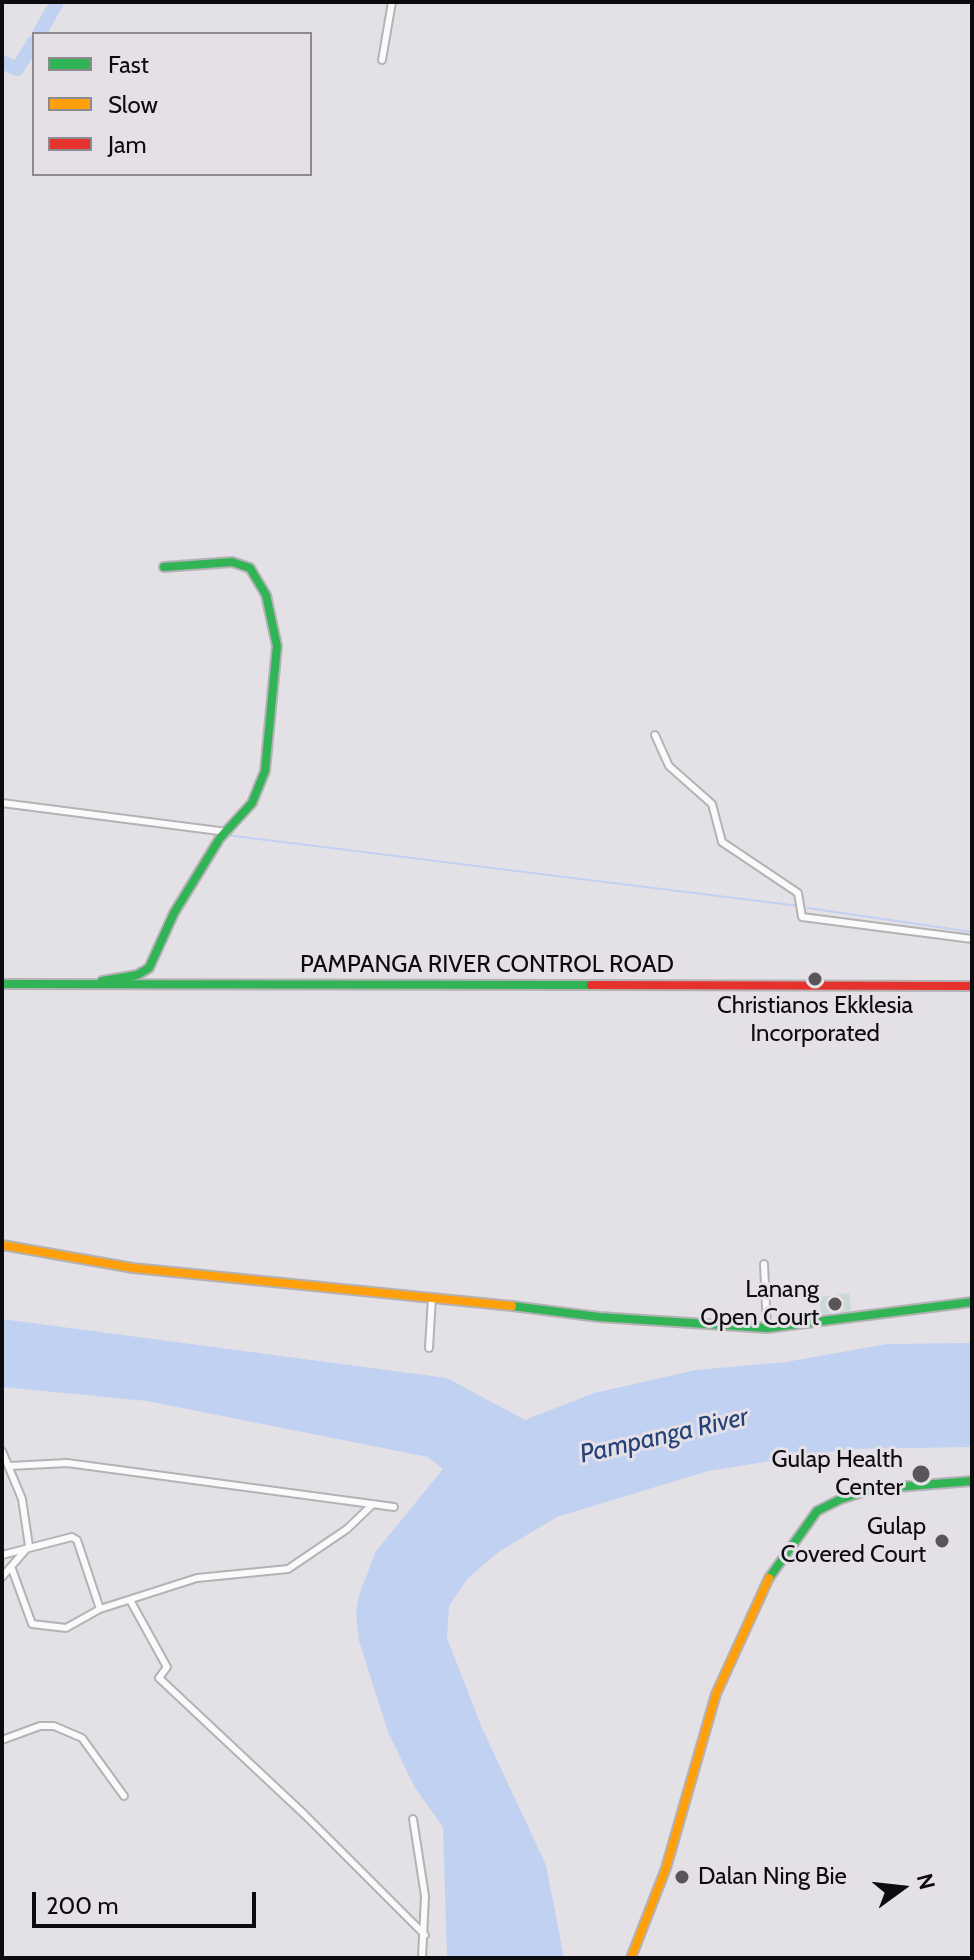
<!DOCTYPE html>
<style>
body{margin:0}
#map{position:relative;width:974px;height:1960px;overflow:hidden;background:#e4e1e6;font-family:Cabin,sans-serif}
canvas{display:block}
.frame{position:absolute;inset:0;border:4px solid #0c0b0d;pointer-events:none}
.legend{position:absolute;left:32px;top:32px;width:280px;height:144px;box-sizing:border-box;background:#e5e0e7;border:2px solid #8e8b90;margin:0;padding:10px 14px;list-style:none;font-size:24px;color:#0c0b0d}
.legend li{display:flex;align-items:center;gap:16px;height:40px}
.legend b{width:40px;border:2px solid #8e8b90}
.north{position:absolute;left:862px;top:1848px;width:80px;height:80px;-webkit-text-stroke:6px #e5e0e7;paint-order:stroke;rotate:75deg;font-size:22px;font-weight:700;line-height:32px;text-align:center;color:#0c0b0d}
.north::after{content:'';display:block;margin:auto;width:28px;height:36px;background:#0c0b0d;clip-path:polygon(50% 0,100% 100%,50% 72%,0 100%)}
.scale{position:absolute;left:32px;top:1892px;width:224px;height:36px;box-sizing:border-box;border:4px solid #0c0b0d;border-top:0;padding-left:10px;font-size:24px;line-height:28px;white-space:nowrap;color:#0c0b0d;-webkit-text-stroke:6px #e5e0e7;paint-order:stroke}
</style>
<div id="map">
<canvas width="974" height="1960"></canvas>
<div class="frame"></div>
<ul class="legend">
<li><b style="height:10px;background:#30b455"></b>Fast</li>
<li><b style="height:10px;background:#ff9f0a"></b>Slow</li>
<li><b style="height:10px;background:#e5322d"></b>Jam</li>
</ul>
<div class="north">N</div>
<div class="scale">200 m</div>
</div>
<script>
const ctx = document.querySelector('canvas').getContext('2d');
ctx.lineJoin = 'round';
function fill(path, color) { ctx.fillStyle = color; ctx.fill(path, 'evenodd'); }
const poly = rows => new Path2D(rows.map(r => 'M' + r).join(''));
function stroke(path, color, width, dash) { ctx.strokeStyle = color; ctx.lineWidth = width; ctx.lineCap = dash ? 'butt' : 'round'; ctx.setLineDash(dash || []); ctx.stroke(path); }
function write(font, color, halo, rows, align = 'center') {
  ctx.font = font + ' Cabin,sans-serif'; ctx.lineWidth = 6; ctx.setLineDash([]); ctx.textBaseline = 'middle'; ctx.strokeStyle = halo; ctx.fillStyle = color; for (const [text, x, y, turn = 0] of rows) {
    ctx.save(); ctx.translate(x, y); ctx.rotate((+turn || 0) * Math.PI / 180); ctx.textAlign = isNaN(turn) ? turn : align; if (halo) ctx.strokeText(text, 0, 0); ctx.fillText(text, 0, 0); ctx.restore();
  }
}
fill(poly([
 [849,1293,851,1311,821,1314,819,1297]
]), '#cad9d2');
fill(poly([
 [2,1319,447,1378,525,1420,594,1393,696,1370,786,1362,887,1344,972,1343,972,1447,847,1449,708,1471,557,1517,500,1551,468,1578,449,1606,447,1638,482,1728,546,1865,564,1958,447,1958,443,1827,415,1788,388,1732,359,1641,356,1613,359,1595,376,1551,443,1469,428,1457,147,1401,2,1387]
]), '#c0d1f1');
stroke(poly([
 [2,807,219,834],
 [226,835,799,906],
 [808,908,972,932]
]), '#c0d1f1', 2);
stroke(poly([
 [39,34,57,2],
 [2,62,17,69,34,42]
]), '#c0d1f1', 14);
const street = poly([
 [382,60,392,2],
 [655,735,669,766,712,804,722,842,798,893,802,917,972,939],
 [2,803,227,832],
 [764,1264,767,1328],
 [429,1348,432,1297],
 [2,1451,22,1499,29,1546,2,1577],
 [10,1466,67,1463,394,1507],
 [2,1555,72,1537,77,1540,100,1609,197,1578,288,1569,347,1529,373,1504],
 [12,1569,32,1624,66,1628,100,1609],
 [130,1600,167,1667,159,1678,304,1814,425,1935],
 [2,1740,40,1726,54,1726,82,1738,124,1796],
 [413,1819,425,1896,422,1958]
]);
const fast = poly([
 [102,981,137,975,149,968,174,913,220,838,252,803,265,771,277,646,266,595,250,568,232,562,164,567],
 [2,984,591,985],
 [512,1306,599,1317,767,1328,972,1302],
 [769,1578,817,1511,841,1499,872,1489,972,1481]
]);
const slow = poly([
 [2,1245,133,1268,512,1306],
 [631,1958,666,1868,716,1694,769,1578]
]);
const jam = poly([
 [591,985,972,986]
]);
stroke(street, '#b4b2b5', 10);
stroke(fast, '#b4b2b5', 12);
stroke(slow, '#b4b2b5', 12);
stroke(jam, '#b4b2b5', 12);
stroke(street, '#fbfafb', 6);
stroke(fast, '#30b455', 8);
stroke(slow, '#ff9f0a', 8);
stroke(jam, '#e5322d', 8);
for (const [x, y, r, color] of [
 [815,979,8,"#585659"],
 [835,1304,8,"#585659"],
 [921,1474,10,"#585659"],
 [942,1541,8,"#585659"],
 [682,1877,8,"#585659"]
]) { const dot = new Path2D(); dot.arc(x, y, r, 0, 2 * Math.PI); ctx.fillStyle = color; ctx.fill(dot); stroke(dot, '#e5e0e7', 3); }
write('24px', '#0c0b0d', '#e5e0e7', [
 ["PAMPANGA RIVER CONTROL ROAD",487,965]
]);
write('24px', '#0c0b0d', '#e5e0e7', [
 ["Christianos Ekklesia",815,1006,"center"],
 ["Incorporated",815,1034,"center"],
 ["Lanang",819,1290],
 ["Open Court",819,1318],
 ["Gulap Health",903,1460],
 ["Center",903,1488],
 ["Gulap",926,1527],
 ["Covered Court",926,1555],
 ["Dalan Ning Bie",698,1877,"left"]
], 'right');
write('italic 26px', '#244277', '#e5e0e7', [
 ["Pampanga River",664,1436,-13]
]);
</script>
